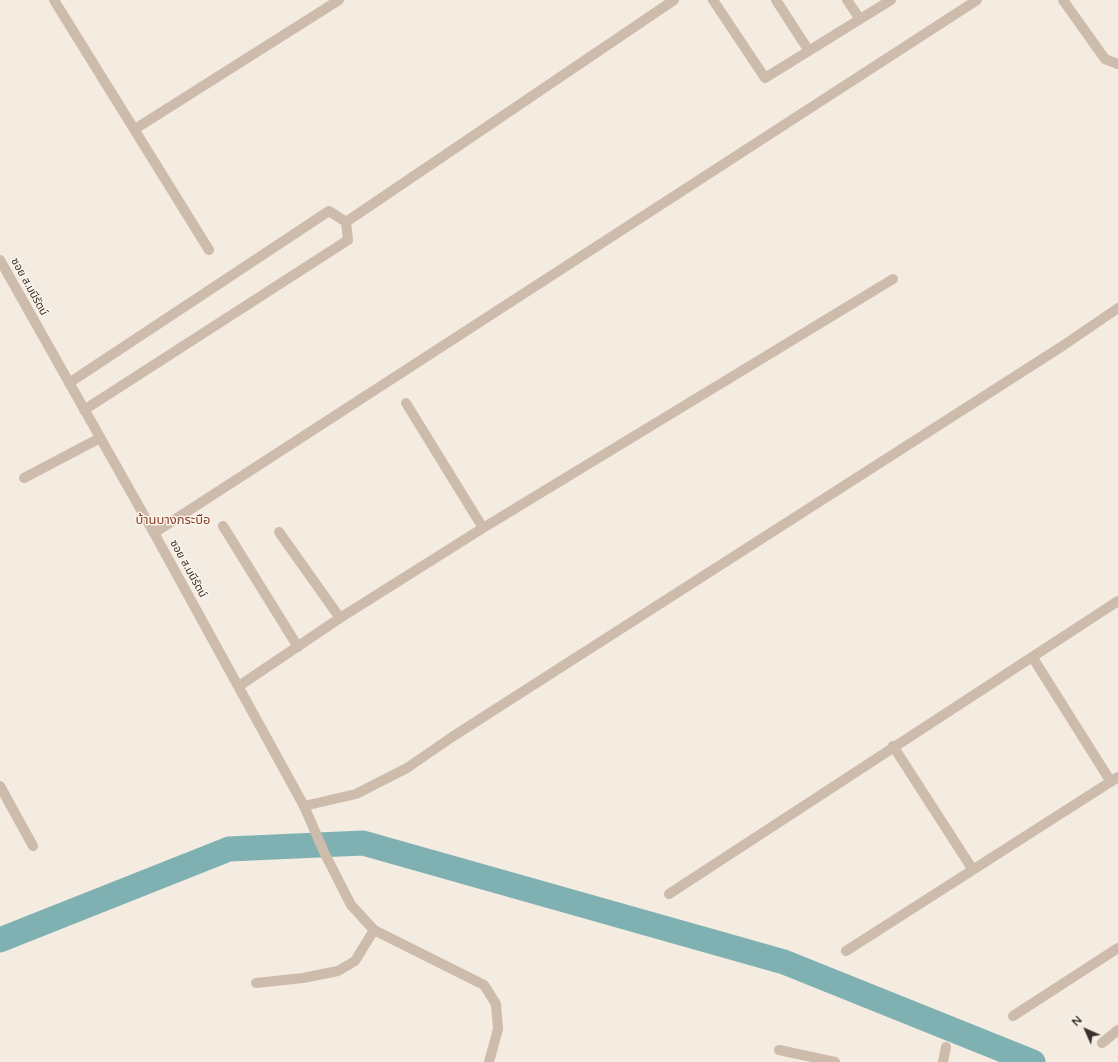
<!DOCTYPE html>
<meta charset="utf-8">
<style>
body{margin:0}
#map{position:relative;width:1118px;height:1062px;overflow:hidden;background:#f4ebe1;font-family:"Varela Round",sans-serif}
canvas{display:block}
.north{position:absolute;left:1066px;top:1010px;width:40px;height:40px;-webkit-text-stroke:3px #fbf5ee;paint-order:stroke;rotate:315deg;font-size:11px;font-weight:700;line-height:16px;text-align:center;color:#3b302b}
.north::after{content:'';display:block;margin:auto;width:14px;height:18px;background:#3b302b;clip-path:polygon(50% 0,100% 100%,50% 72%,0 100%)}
</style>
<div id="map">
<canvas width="1118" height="1062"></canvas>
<div class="north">N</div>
</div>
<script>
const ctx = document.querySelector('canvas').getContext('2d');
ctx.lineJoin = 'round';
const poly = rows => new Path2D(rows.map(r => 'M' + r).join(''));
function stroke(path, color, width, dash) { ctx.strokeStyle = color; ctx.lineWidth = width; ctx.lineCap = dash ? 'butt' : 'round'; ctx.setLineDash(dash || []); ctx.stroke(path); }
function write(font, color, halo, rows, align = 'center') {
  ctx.font = font + ' "Varela Round","Noto Sans Thai",sans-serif'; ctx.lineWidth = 3; ctx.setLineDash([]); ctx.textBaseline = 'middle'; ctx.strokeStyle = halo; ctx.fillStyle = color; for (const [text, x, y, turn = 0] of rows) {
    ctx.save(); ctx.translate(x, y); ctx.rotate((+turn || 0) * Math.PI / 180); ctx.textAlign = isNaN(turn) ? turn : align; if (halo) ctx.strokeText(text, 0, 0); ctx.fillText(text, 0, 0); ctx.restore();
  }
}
stroke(poly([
 [0,940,229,849,363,843,784,962,1033,1062]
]), '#7fb0b2', 25);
stroke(poly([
 [1063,0,1105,59,1118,64],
 [24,478,100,438],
 [223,526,298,647],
 [483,528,893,279],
 [279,532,340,618],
 [239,686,340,618,483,528,406,403],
 [304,806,356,794,407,768,452,737,1064,345,1118,308],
 [256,983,303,978,338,971,355,961,374,930],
 [1102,1043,1118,1030]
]), '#cdbbac', 10);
stroke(poly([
 [54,0,209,250],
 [713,0,765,78,891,0],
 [776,0,809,51],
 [847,0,860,19],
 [135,129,339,0],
 [346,222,674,0],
 [0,260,154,533,304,806,324,852,351,905,374,930,484,985,496,1004,498,1029,489,1062],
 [69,383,329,211,346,222,348,240,84,410],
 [154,533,977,0],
 [1033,658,1111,782],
 [893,746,973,870],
 [0,786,33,846],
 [669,894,1118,601],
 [846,951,1118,777],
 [1013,1016,1118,948],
 [779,1050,835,1062],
 [943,1062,946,1047]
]), '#cdbbac', 10);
write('11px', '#3b302b', '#fbf5ee', [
 ["ซอย ส.มนีรัตน์",29,287,61],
 ["ซอย ส.มนีรัตน์",188,569,61]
]);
write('13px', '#8c3b22', '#fbf5ee', [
 ["บ้านบางกระบือ",173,521]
]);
</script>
